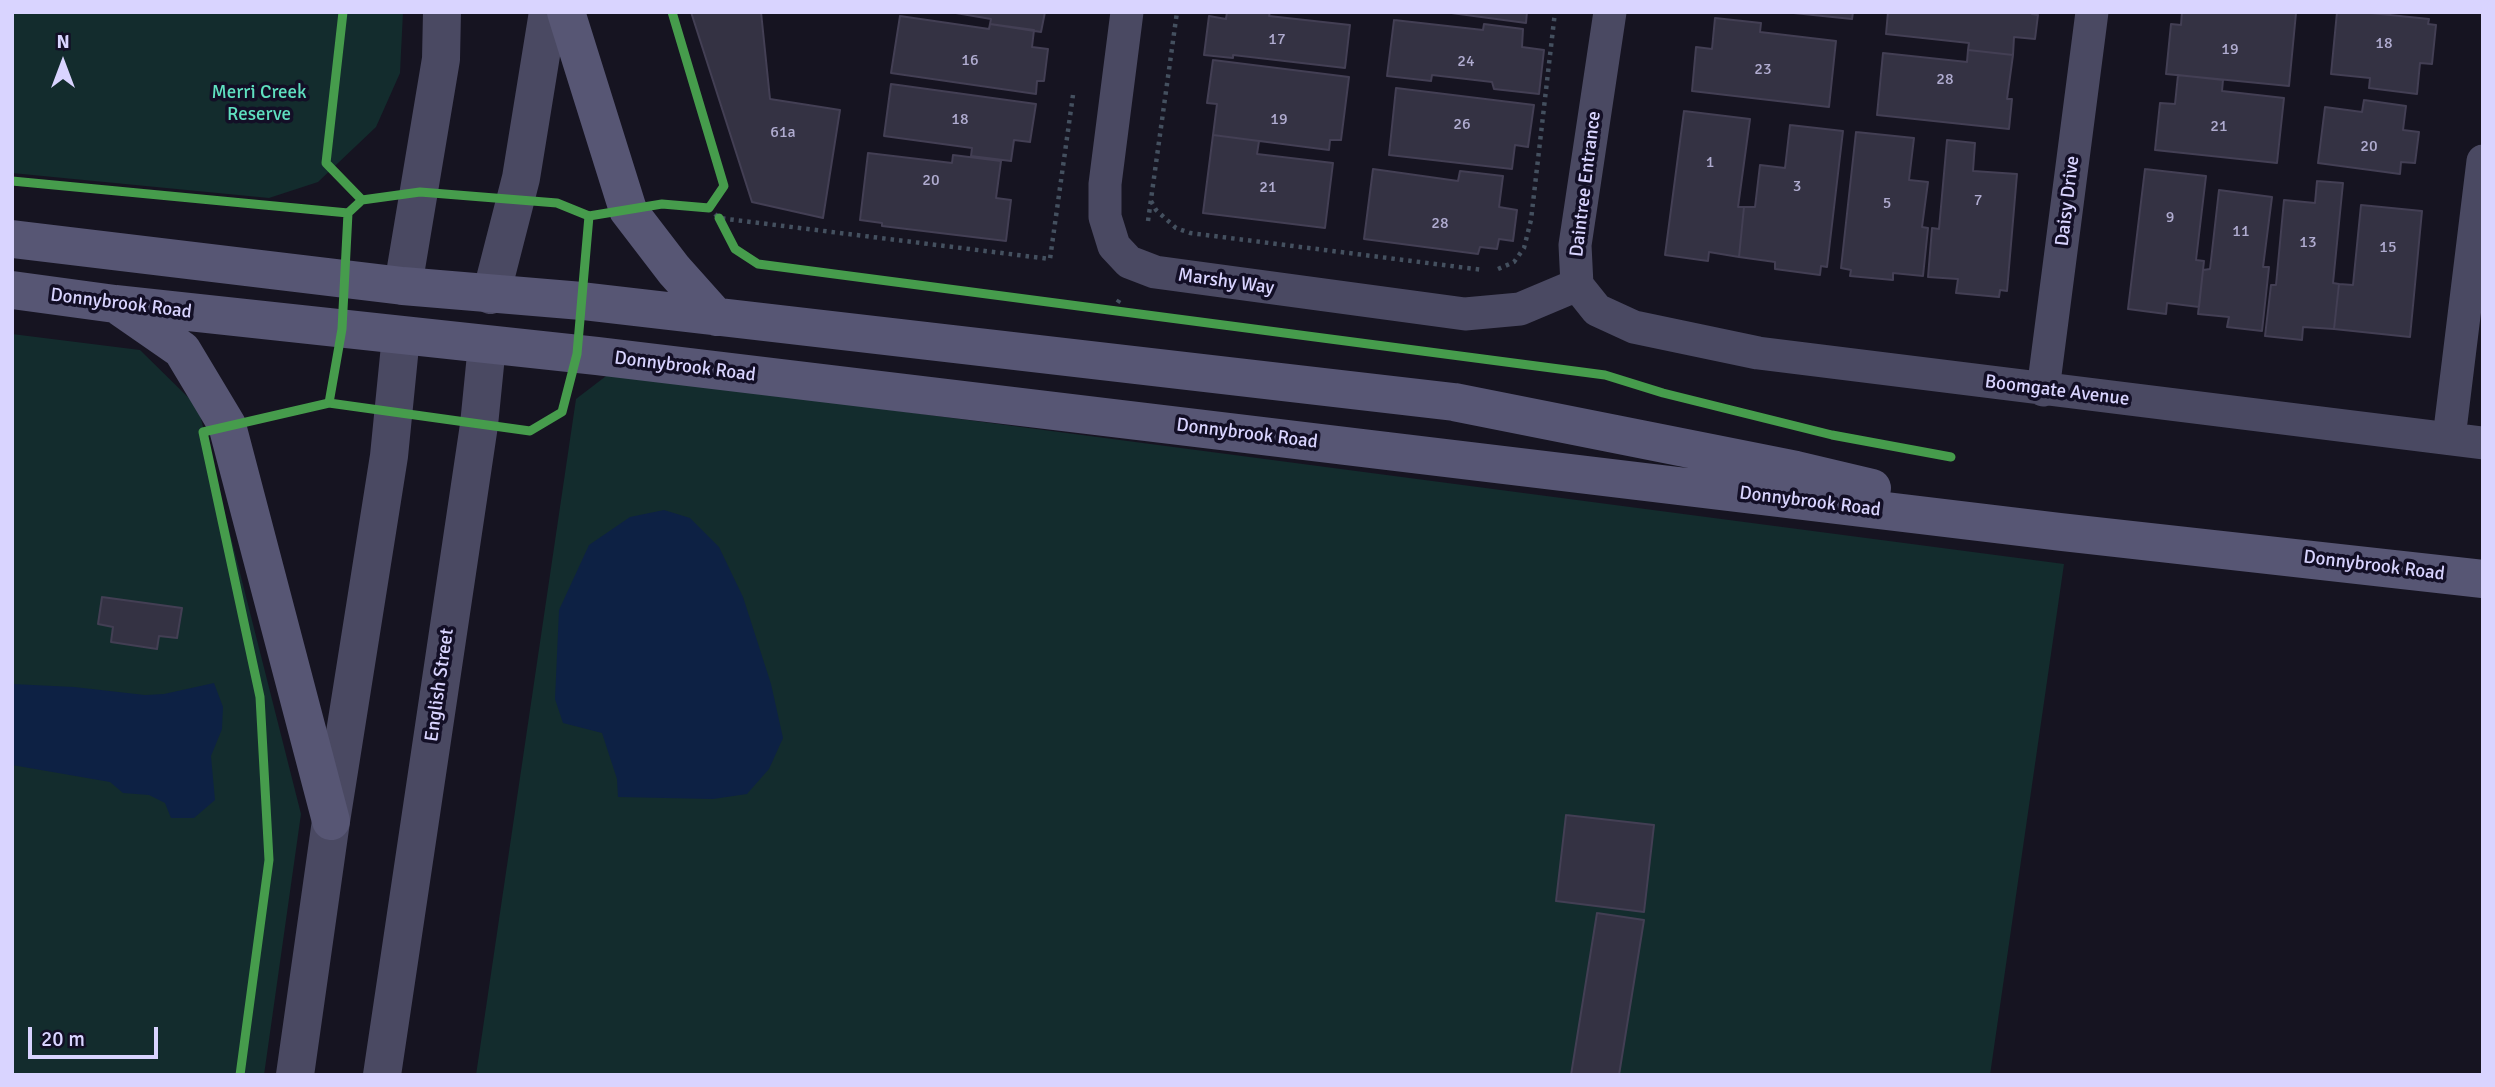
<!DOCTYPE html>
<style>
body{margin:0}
#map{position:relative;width:2495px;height:1087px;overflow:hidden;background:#161421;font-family:Signika,sans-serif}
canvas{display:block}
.frame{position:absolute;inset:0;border:14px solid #d9d4ff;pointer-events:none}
.north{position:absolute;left:28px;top:28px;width:70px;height:70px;-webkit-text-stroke:5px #130f26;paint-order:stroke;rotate:0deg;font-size:19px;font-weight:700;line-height:28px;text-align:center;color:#d9d4ff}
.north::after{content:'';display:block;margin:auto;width:24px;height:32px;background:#d9d4ff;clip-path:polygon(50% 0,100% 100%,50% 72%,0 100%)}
.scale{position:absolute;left:28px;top:1027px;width:130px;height:32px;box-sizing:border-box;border:4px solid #d9d4ff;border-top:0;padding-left:9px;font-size:21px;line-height:24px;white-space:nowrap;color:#d9d4ff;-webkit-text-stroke:5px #130f26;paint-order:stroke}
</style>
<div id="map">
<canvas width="2495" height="1087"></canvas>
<div class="frame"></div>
<div class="north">N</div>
<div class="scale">20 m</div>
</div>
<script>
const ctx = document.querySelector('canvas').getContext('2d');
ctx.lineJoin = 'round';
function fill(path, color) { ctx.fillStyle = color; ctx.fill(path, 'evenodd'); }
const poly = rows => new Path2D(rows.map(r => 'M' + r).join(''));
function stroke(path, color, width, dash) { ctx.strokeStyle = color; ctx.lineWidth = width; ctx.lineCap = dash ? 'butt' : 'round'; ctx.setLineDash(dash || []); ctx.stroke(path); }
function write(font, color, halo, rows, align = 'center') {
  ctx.font = font + ' Signika,sans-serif'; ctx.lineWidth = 7; ctx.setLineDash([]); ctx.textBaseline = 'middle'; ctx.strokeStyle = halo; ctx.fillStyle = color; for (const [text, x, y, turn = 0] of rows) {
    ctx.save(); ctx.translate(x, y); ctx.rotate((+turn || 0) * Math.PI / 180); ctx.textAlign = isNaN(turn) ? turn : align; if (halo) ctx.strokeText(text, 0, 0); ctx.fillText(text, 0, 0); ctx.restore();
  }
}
fill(poly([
 [12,12,403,12,400,73,376,127,318,182,269,198,12,173],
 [12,334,140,350,198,407,301,814,264,1075,12,1075],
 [610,373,2064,564,1990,1075,476,1075,576,399]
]), '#132c2d');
fill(poly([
 [664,510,690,518,719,547,743,597,771,684,783,738,769,769,747,794,713,799,618,797,617,779,602,733,563,723,555,699,559,610,589,545,630,517],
 [214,683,223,707,222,729,211,756,215,800,194,818,171,818,165,803,149,795,123,793,110,782,12,765,12,684,74,687,145,695,164,694]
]), '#0d2144');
const building = poly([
 [691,12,761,12,770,99,840,110,823,218,752,202,691,12],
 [950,12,1045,12,1041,32,990,24,991,19,950,12],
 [1227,12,1270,12,1269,16,1350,25,1345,68,1233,55,1233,58,1204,55,1209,16,1226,19,1227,12],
 [1444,12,1527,12,1526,23,1444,12],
 [1784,12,1853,12,1852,19,1784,12],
 [1888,12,2032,12,2032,14,2038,15,2035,39,2014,37,2013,55,1968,50,1969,43,1886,34,1888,12],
 [2182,12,2296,13,2289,86,2166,74,2171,24,2181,25,2182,12],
 [2337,12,2361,12,2429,19,2428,24,2436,25,2432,64,2420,63,2417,94,2369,88,2370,78,2331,74,2337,12],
 [900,16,989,29,990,24,1034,30,1032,47,1048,49,1044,81,1037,81,1036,94,891,73,900,16],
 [1715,18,1761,23,1760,32,1836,41,1829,107,1692,91,1696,47,1712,49,1715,18],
 [1394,20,1483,30,1484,24,1523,29,1522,47,1544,50,1539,94,1494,89,1492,82,1432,75,1431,81,1387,76,1394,20],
 [1968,50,2013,55,2007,99,2012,99,2009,129,1877,115,1883,53,1967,62,1968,50],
 [1213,60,1349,77,1341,140,1330,140,1329,150,1213,135,1217,104,1207,103,1213,60],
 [2178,75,2223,80,2222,91,2284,98,2277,163,2155,150,2160,103,2175,104,2178,75],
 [891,84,1036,104,1030,142,1014,140,1011,161,971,156,972,148,884,136,891,84],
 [1396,88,1534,105,1528,147,1515,145,1512,169,1389,155,1396,88],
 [2364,100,2406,106,2403,130,2419,132,2415,163,2401,162,2400,174,2318,163,2325,107,2362,112,2364,100],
 [1684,111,1750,119,1738,207,1744,207,1739,257,1709,252,1708,261,1665,255,1684,111],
 [1790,125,1843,131,1827,267,1821,266,1820,275,1775,269,1775,262,1739,257,1744,207,1755,207,1760,165,1785,168,1790,125],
 [1856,132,1914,138,1909,180,1928,182,1922,227,1928,228,1923,276,1893,273,1893,280,1850,276,1851,270,1841,268,1856,132],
 [1213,135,1259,141,1257,154,1333,163,1325,228,1203,213,1213,135],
 [1947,140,1975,143,1973,171,2017,174,2007,291,2000,290,1999,297,1956,293,1958,279,1928,277,1932,228,1939,229,1947,140],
 [868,153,952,163,953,155,1001,161,996,198,1011,200,1006,241,882,226,882,223,860,220,868,153],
 [1373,169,1458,181,1460,171,1503,176,1499,207,1517,210,1513,241,1499,239,1497,249,1480,247,1478,254,1364,239,1373,169],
 [2145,169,2206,176,2196,260,2204,261,2199,307,2167,303,2166,314,2128,309,2145,169],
 [2317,181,2343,183,2333,283,2339,284,2334,329,2303,327,2302,340,2265,336,2271,285,2276,285,2284,200,2315,203,2317,181],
 [2219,190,2272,197,2263,267,2269,267,2262,331,2227,327,2229,317,2198,314,2203,270,2210,269,2219,190],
 [2361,205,2422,211,2410,337,2334,329,2339,284,2353,285,2361,205],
 [102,597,182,608,177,638,159,636,157,649,111,642,113,627,98,624,102,597],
 [1566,815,1654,825,1644,912,1556,901,1566,815],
 [1597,913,1644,920,1619,1075,1571,1075,1597,913]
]);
fill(building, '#343243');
stroke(building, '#433f54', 2);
stroke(poly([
 [1151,201,1156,210,1176,228,1190,233,1483,270],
 [709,208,719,218,1050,259,1073,95],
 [1148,221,1177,12],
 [1498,269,1514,262,1524,248,1531,220,1555,12],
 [1113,310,1120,299]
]), '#44505f', 4.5, [3.5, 5]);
stroke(poly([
 [1127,12,1105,184,1105,217,1114,246,1129,262,1155,272,1465,314,1520,309,1577,285],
 [1610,12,1575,245,1577,285,1597,310,1634,327,1758,353,2483,443],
 [2043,390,2092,12],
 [2449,438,2483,161]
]), '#4a4962', 33);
stroke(poly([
 [403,286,441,59,442,12],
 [491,295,521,178,548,12],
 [295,1075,331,821,389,456,401,336],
 [382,1075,479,425,487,345]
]), '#4a4962', 38);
stroke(poly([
 [566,12,628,210,674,270,716,317],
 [12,239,403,286,582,301,1454,402,1796,470,1872,488],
 [12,290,115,304,597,356,2061,532,2483,579],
 [120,307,182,350,227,425,331,821]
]), '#575674', 38);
stroke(poly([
 [343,12,326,163,362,200],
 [12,181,348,213,362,200,420,192,557,203,589,216],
 [719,218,735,249,758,264,1605,375,1663,393,1832,435,1951,457],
 [329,403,342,329,348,213],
 [240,1075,269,860,260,697,203,432,329,403,530,431,562,412,577,354,589,216,662,204,709,208,724,186,672,12]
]), '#469c4c', 9);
write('16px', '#b0acd0', null, [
 ["17",1277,40],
 ["18",2384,44],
 ["19",2230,50],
 ["16",970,61],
 ["24",1466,62],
 ["23",1763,70],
 ["28",1945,80],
 ["18",960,120],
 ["19",1279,120],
 ["26",1462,125],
 ["21",2219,127],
 ["61a",783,133],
 ["20",2369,147],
 ["1",1710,163],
 ["20",931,181],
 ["3",1797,187],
 ["21",1268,188],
 ["7",1978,201],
 ["5",1887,204],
 ["9",2170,218],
 ["28",1440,224],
 ["11",2241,232],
 ["13",2308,243],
 ["15",2388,248]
]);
write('19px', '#5fe0c0', '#130f26', [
 ["Merri Creek",259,93],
 ["Reserve",259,115]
]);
write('19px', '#d9d4ff', '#130f26', [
 ["Daintree Entrance",1586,184,-83],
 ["Daisy Drive",2068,201,-83],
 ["Marshy Way",1226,282,8],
 ["Donnybrook Road",121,304,7],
 ["Donnybrook Road",685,367,7],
 ["Boomgate Avenue",2057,391,7],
 ["Donnybrook Road",1247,434,7],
 ["Donnybrook Road",1810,502,7],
 ["Donnybrook Road",2374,566,7],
 ["English Street",440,685,-82]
]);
</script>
